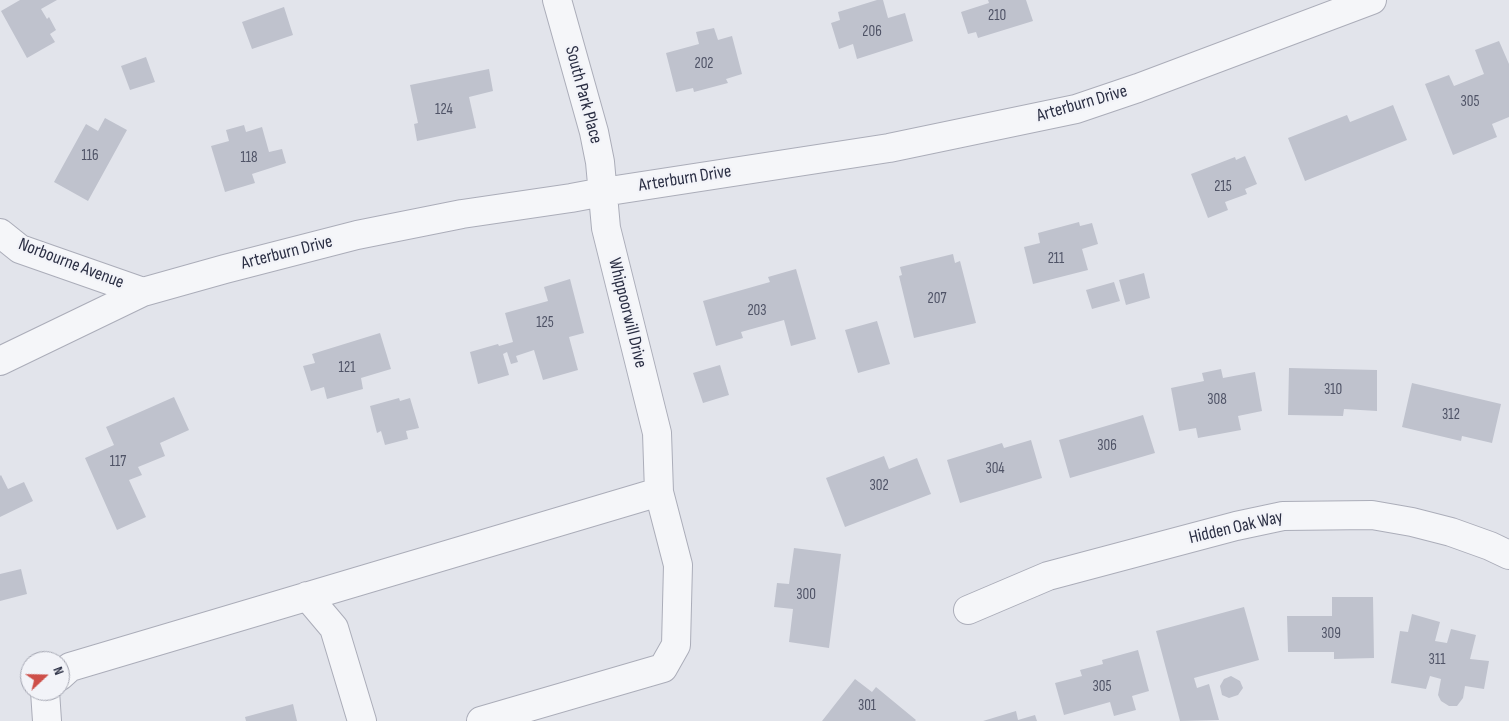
<!DOCTYPE html>
<style>
body{margin:0}
#map{position:relative;width:1509px;height:721px;overflow:hidden;background:#e2e4eb;font-family:"Sofia Sans Condensed",sans-serif}
canvas{display:block}
.north{position:absolute;left:20px;top:651px;width:50px;height:50px;box-sizing:border-box;background:#f2f3f8;border:1px solid #a2a4b0;border-radius:50%;rotate:69deg;font-size:14px;font-weight:700;line-height:20px;text-align:center;color:#2a2e43}
.north::after{content:'';display:block;margin:auto;width:18px;height:22px;background:#ce4f49;clip-path:polygon(50% 0,100% 100%,50% 72%,0 100%)}
</style>
<div id="map">
<canvas width="1509" height="721"></canvas>
<div class="north">N</div>
</div>
<script>
const ctx = document.querySelector('canvas').getContext('2d');
ctx.lineJoin = 'round';
function fill(path, color) { ctx.fillStyle = color; ctx.fill(path, 'evenodd'); }
const poly = rows => new Path2D(rows.map(r => 'M' + r).join(''));
function stroke(path, color, width, dash) { ctx.strokeStyle = color; ctx.lineWidth = width; ctx.lineCap = dash ? 'butt' : 'round'; ctx.setLineDash(dash || []); ctx.stroke(path); }
function write(font, color, halo, rows, align = 'center') {
  ctx.font = font + ' "Sofia Sans Condensed",sans-serif'; ctx.lineWidth = 4.5; ctx.setLineDash([]); ctx.textBaseline = 'middle'; ctx.strokeStyle = halo; ctx.fillStyle = color; for (const [text, x, y, turn = 0] of rows) {
    ctx.save(); ctx.translate(x, y); ctx.rotate((+turn || 0) * Math.PI / 180); ctx.textAlign = isNaN(turn) ? turn : align; if (halo) ctx.strokeText(text, 0, 0); ctx.fillText(text, 0, 0); ctx.restore();
  }
}
fill(poly([
 [20,0,57,0,41,9,47,19,49,17,56,30,50,34,55,42,27,58,1,11],
 [877,0,883,0,888,18,905,13,913,41,857,59,853,44,839,49,831,23,840,20,838,12],
 [988,0,1026,0,1033,21,978,38,976,32,968,34,961,12,989,3],
 [284,7,293,35,252,49,242,22],
 [714,28,718,40,732,36,742,74,726,79,728,83,694,92,693,88,676,92,666,53,699,44,696,32],
 [1499,41,1509,64,1509,117,1492,124,1497,137,1453,155,1425,84,1449,75,1454,86,1484,74,1475,50],
 [146,57,155,82,130,90,121,66],
 [489,69,493,91,469,97,476,128,417,141,414,124,418,123,410,85],
 [1393,105,1407,140,1305,181,1288,138,1347,115,1350,122],
 [105,118,127,130,88,201,54,182,86,124,98,131],
 [244,125,246,132,262,127,269,152,282,149,286,163,252,174,255,183,225,192,211,146,229,141,226,130],
 [1245,156,1257,184,1245,189,1247,194,1225,202,1228,210,1208,218,1191,174,1235,157,1236,160],
 [1079,222,1080,226,1092,223,1098,244,1082,249,1088,270,1033,284,1024,247,1040,243,1038,233],
 [953,254,955,263,960,261,976,323,914,338,899,276,902,275,900,267],
 [796,269,816,339,791,346,784,320,741,332,743,338,716,346,703,301,770,282,768,277],
 [1144,273,1150,298,1126,305,1119,280],
 [570,279,584,333,569,337,578,370,543,380,534,350,516,356,518,362,511,364,507,352,503,354,509,375,478,384,470,352,498,344,499,346,513,342,505,313,548,301,544,287],
 [1114,282,1120,301,1092,309,1086,290],
 [877,321,890,364,858,373,845,330],
 [380,333,391,369,361,378,363,389,327,399,324,387,311,391,303,366,315,363,312,354],
 [720,365,729,395,703,403,693,373],
 [1289,368,1377,370,1377,411,1344,409,1343,416,1288,415],
 [1221,369,1223,378,1255,372,1262,411,1238,416,1241,430,1198,438,1196,428,1179,431,1171,388,1204,381,1202,373],
 [1412,383,1501,404,1492,443,1462,436,1461,441,1402,427],
 [174,397,189,430,160,443,165,456,138,467,142,475,129,480,146,517,117,530,85,458,114,445,106,427],
 [399,398,400,401,410,398,419,428,406,431,408,439,385,445,381,431,377,433,370,406],
 [1143,415,1155,453,1070,478,1059,440],
 [1031,440,1042,478,960,503,947,460,1002,443,1004,448],
 [884,456,889,469,917,458,931,494,845,527,826,478],
 [1,475,8,489,24,482,33,501,0,517,0,476],
 [794,548,841,554,829,648,789,642,793,609,774,607,777,583,789,584],
 [21,569,27,594,0,601,0,574],
 [1332,597,1373,597,1374,658,1334,659,1334,652,1288,652,1287,616,1332,616],
 [1244,607,1259,660,1194,678,1197,688,1209,684,1219,720,1180,721,1156,631],
 [1412,614,1440,622,1435,641,1447,643,1451,629,1476,635,1470,659,1489,661,1484,689,1465,686,1463,698,1457,706,1449,706,1441,701,1438,695,1441,679,1430,676,1426,689,1391,683,1400,631,1408,632],
 [1138,650,1149,691,1132,696,1136,710,1114,716,1110,702,1064,715,1055,683,1082,676,1080,670,1103,664,1102,660],
 [1231,676,1240,681,1243,688,1238,695,1229,698,1222,695,1220,686,1224,679],
 [855,679,872,692,876,687,916,720,915,721,822,721],
 [293,704,297,721,246,721,245,717],
 [1016,711,1018,720,1035,715,1037,721,983,721]
]), '#bfc2cd');
const minor = poly([
 [557,0,594,132,600,162,606,228,657,433,659,492],
 [0,233,20,249,143,292],
 [0,361,143,292,225,269,357,235,462,214,571,198,603,192,889,148,1076,109,1138,88,1372,0],
 [307,596,334,628,362,721],
 [968,610,1048,576,1236,526,1283,516,1372,515,1412,522,1451,532,1490,546,1509,555],
 [60,676,70,667,659,492,678,565,676,645,663,668,481,721],
 [45,691,47,721]
]);
stroke(minor, '#abadb9', 30);
stroke(minor, '#f5f6f9', 28);
write('15px', '#4f5366', null, [
 ["210",997,16],
 ["206",872,32],
 ["202",704,64],
 ["305",1470,102],
 ["124",444,110],
 ["116",90,156],
 ["118",249,158],
 ["215",1223,187],
 ["211",1056,259],
 ["207",937,299],
 ["203",757,311],
 ["125",545,323],
 ["121",347,368],
 ["310",1333,390],
 ["308",1217,400],
 ["312",1451,415],
 ["306",1107,446],
 ["117",118,462],
 ["304",995,469],
 ["302",879,486],
 ["300",806,595],
 ["309",1331,634],
 ["311",1437,660],
 ["305",1102,687],
 ["301",867,706]
]);
write('18px', '#2a2e43', '#f2f3f8', [
 ["South Park Place",583,95,75],
 ["Arterburn Drive",1082,104,-16],
 ["Arterburn Drive",685,179,-9],
 ["Arterburn Drive",287,253,-14],
 ["Norbourne Avenue",71,264,21],
 ["Whippoorwill Drive",627,313,76],
 ["Hidden Oak Way",1236,528,-13]
]);
</script>
